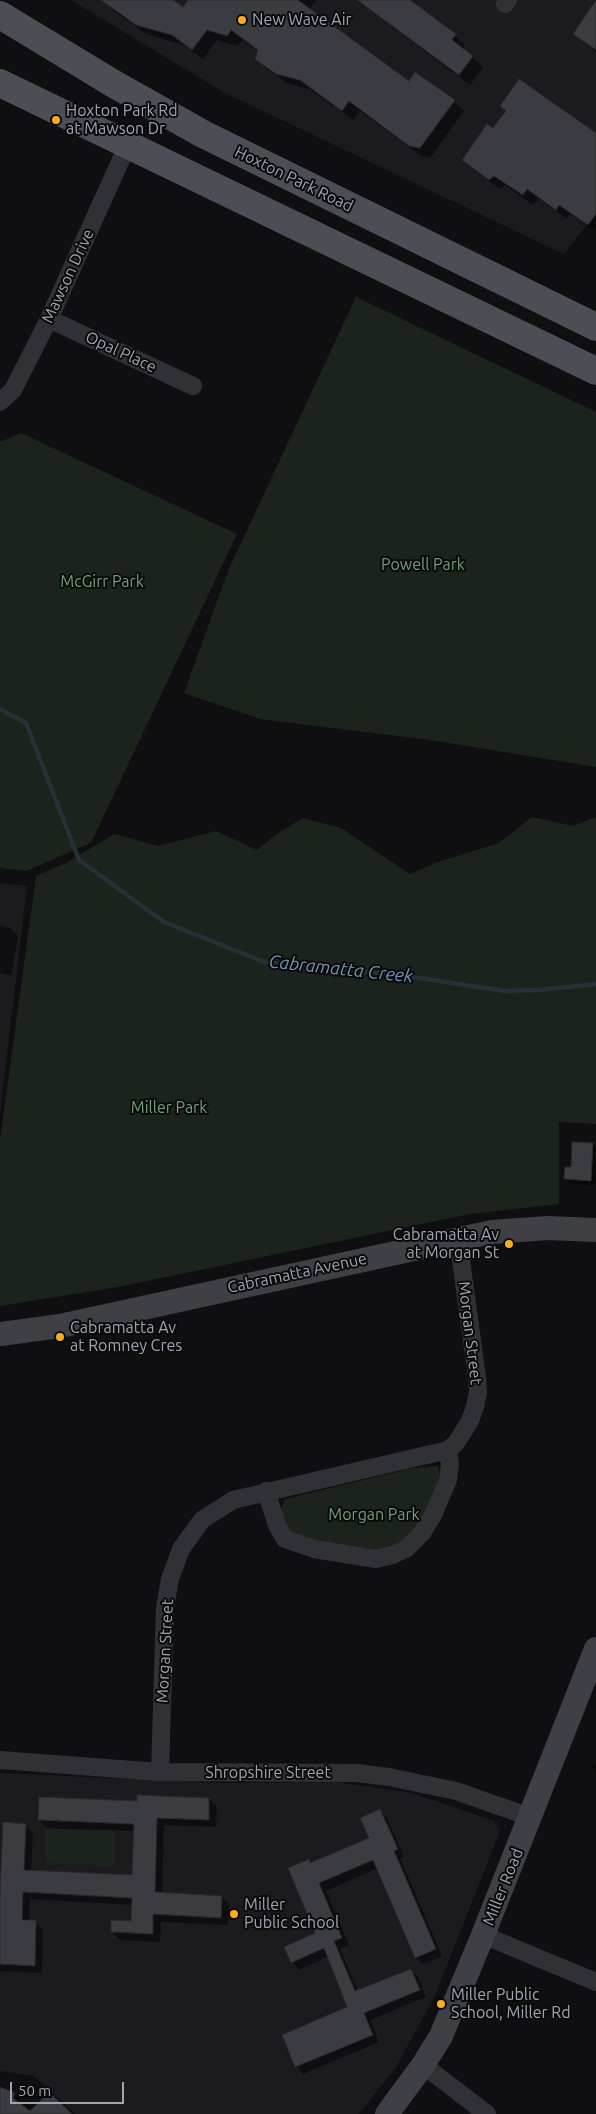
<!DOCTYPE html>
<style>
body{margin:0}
#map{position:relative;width:596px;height:2114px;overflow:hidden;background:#0f0f11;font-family:Ubuntu,sans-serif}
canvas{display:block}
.scale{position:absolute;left:10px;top:2082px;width:114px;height:22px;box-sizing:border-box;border:2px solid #9fa6b2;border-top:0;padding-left:6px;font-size:15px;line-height:18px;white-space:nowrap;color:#9fa6b2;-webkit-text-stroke:4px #0a0a0c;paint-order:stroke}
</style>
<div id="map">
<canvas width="596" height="2114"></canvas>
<div class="scale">50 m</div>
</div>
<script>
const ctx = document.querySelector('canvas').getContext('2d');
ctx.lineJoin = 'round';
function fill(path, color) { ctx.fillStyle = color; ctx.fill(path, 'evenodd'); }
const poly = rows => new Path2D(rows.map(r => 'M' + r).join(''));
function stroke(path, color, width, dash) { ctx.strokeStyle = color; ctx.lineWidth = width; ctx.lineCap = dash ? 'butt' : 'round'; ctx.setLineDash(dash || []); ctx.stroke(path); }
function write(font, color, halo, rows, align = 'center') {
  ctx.font = font + ' Ubuntu,sans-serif'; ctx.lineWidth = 4; ctx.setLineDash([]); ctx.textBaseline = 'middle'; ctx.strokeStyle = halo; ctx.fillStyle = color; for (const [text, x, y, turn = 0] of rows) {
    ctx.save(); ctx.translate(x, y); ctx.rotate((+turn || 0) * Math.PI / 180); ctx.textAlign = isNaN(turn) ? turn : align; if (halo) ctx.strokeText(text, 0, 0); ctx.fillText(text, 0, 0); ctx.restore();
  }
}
fill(poly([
 [71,0,596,0,596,213,564,254,225,93],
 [0,883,27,886,0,1114],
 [0,1773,224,1783,336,1782,413,1793,494,1821,500,1831,435,1996,395,2069,359,2114,75,2114,34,2076,0,2071]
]), '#1b1b1e');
fill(poly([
 [356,297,596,412,596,767,430,740,260,719,184,693,228,571],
 [21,433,237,534,91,843,26,871,0,868,0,442],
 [532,817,573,826,596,817,596,1124,559,1122,559,1204,470,1214,118,1287,0,1306,0,1140,36,876,66,863,114,834,158,846,216,831,257,850,278,833,303,818,341,828,410,874,435,863,499,843],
 [438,1466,440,1476,433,1503,416,1533,384,1551,368,1552,294,1538,280,1512,285,1499,413,1468],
 [45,1829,115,1831,115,1866,45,1863]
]), '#1b231c');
fill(poly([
 [104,0,171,0,183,9,190,0,316,0,309,10,409,82,454,101,464,111,430,158,421,156,360,111,353,120,311,90,287,83,267,69,257,59,259,52,242,40,238,46,217,40,203,59,184,45,148,35,114,11],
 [356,0,408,0,455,35,465,45,463,49,483,67,470,85],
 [596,9,596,52,574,34],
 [494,130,596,134,596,232,570,214,567,219,538,198,533,205,505,185,500,189,474,170,463,160],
 [0,926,10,928,18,936,11,975,0,973],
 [593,1144,596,1148,595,1185,570,1184,565,1178],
 [596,1765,596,1774,593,1766],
 [209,1799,217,1807,216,1827,164,1825,162,1894,222,1897,229,1905,228,1925,161,1922,160,1942,120,1940,112,1932,132,1922,133,1905,30,1899,29,1922,35,1922,43,1930,42,1973,0,1971,0,1919,25,1825,33,1833,31,1871,134,1877,135,1831,47,1828,39,1820,138,1802],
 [380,1811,387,1818,404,1857,400,1858,442,1956,423,1964,416,1957,378,1868,326,1891,349,1945,340,1949,358,1991,411,1970,418,1977,426,1997,370,2020,379,2042,303,2074,296,2066,349,2008,329,1956,299,1970,292,1962,317,1933,309,1861,311,1864,371,1839],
 [0,2088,15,2094,20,2099,18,2103,31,2112,61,2114,0,2114]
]), '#0007');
stroke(poly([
 [0,709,26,723,79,860,164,922,264,962,400,975,505,991,540,990,596,984]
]), '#273036', 4.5);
const building = poly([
 [101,0,173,0,183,7,188,0,298,0,409,81,415,72,455,100,420,148,409,146,349,101,342,111,300,80,276,74,255,59,258,50,231,30,227,36,207,30,192,50,172,35,136,25,101,0],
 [357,0,410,0,456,34,452,40,473,56,459,75,357,0],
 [596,0,596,50,573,34,596,0],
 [519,79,596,133,596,214,588,225,559,205,556,210,527,189,523,195,494,176,489,180,462,160,487,124,493,128,506,111,500,106,519,79],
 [572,1142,593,1143,591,1181,564,1179,565,1167,571,1167,572,1142],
 [137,1795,209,1798,209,1820,157,1818,155,1892,222,1896,221,1918,153,1914,153,1934,111,1932,111,1920,131,1921,132,1898,23,1892,22,1920,36,1920,35,1966,0,1964,0,1891,3,1822,26,1824,24,1870,132,1875,134,1824,38,1820,39,1797,137,1801,137,1795],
 [380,1809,398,1849,394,1851,436,1949,415,1958,373,1860,319,1883,342,1938,334,1941,355,1991,411,1969,420,1990,364,2013,373,2035,295,2067,282,2035,347,2007,324,1948,291,1963,284,1947,315,1933,288,1868,309,1859,310,1863,369,1838,360,1818,380,1809],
 [0,2087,15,2093,13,2098,30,2111,49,2092,72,2114,0,2114,0,2087]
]);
fill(building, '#3b3c41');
stroke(building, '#29292d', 1);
stroke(poly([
 [505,4,508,0],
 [49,319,193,386],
 [0,402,13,390,49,319,128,144],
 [266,1491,277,1525,285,1539,314,1549,376,1559,393,1555,407,1548,422,1533,433,1515,448,1480,450,1464,448,1450],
 [0,1760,160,1772,357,1773,389,1777,456,1791,530,1817],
 [160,1772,165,1608,170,1579,181,1549,202,1520,233,1500,448,1450,456,1443,470,1421,475,1407,478,1392,477,1377,458,1238],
 [483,1935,596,1982],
 [423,2065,487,2114]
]), '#303136', 18);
stroke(poly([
 [0,1334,60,1326,492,1232,548,1228,596,1230],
 [387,2114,423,2065,441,2036,483,1935,596,1649]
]), '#3e4046', 24);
stroke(poly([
 [0,15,114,84,203,134,596,327],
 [0,83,596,371]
]), '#4c4e55', 28);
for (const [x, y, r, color] of [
 [242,20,5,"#faab1e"],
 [56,120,5,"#faab1e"],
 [509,1244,5,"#faab1e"],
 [60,1337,5,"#faab1e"],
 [234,1914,5,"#faab1e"],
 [441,2004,5,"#faab1e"]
]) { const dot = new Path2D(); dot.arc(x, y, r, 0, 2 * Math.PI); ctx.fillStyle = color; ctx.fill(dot); stroke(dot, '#0a0a0c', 2); }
write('16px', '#9fa6b2', '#0a0a0c', [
 ["New Wave Air",252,20],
 ["Hoxton Park Rd",66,111],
 ["at Mawson Dr",66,129],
 ["Cabramatta Av",499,1235,"right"],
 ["at Morgan St",499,1253,"right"],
 ["Cabramatta Av",70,1328],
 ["at Romney Cres",70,1346],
 ["Miller",244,1905],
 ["Public School",244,1923],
 ["Miller Public",451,1995],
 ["School, Miller Rd",451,2013]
], 'left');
write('16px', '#9fa6b2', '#0a0a0c', [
 ["Hoxton Park Road",294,179,26],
 ["Mawson Drive",68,276,-65],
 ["Opal Place",121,352,25],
 ["Cabramatta Avenue",297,1273,-12],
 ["Morgan Street",470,1333,83],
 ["Morgan Street",165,1651,-87],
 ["Shropshire Street",268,1773],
 ["Miller Road",503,1887,-68]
]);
write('16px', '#759f77', '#0a0a0c', [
 ["Powell Park",423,565],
 ["McGirr Park",102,582],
 ["Miller Park",169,1108],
 ["Morgan Park",374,1515]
]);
write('italic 18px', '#7495b0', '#0a0a0c', [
 ["Cabramatta Creek",341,969,6]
]);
</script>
